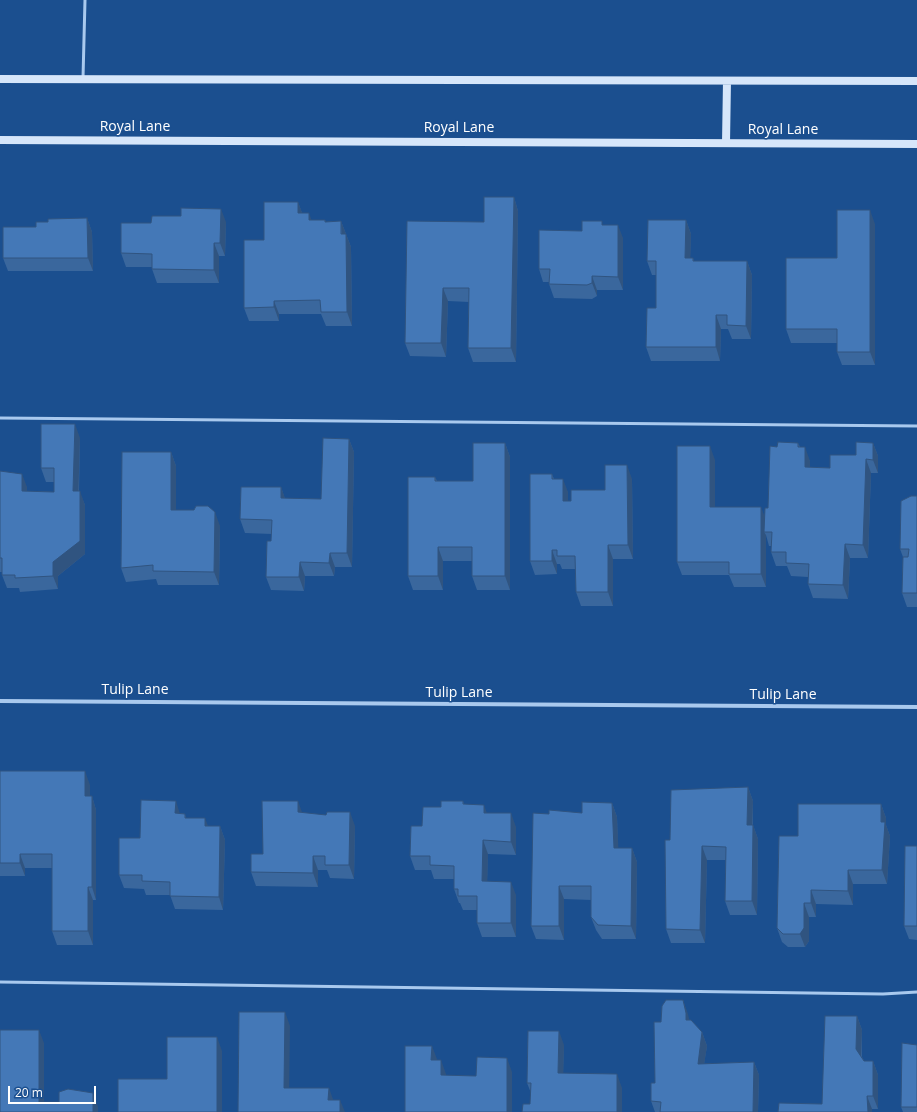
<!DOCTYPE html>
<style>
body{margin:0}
#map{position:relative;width:917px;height:1112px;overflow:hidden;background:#1b4f8f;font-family:"Open Sans",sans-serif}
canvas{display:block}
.scale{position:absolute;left:8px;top:1086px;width:88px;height:18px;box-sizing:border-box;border:2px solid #fff;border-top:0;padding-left:5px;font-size:12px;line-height:14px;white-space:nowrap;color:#fff;-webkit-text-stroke:3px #1b4f8f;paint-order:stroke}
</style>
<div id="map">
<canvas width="917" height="1112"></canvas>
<div class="scale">20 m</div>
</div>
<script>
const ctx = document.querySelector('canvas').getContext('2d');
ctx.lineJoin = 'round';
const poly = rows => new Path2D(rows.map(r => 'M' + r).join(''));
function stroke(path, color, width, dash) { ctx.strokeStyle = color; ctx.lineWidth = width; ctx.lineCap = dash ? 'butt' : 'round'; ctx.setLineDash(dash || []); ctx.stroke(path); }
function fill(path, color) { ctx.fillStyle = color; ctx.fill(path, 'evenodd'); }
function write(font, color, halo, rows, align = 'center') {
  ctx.font = font + ' "Open Sans",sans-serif'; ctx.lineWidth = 3; ctx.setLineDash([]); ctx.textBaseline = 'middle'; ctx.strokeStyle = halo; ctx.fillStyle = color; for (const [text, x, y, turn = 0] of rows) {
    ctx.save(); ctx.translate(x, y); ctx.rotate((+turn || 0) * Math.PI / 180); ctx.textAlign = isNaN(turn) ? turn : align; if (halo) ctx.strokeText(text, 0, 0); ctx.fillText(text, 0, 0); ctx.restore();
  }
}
stroke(poly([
 [83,78,85,0],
 [0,418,917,426],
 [0,982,883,994,917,992]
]), '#a9c9ee', 3);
stroke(poly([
 [0,701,917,707]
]), '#a9c9ee', 4);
stroke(poly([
 [0,79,917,81],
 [0,140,917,144],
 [726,143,727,81]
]), '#d6e6fa', 8);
fill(poly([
 [514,197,518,211,516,362,473,362,468,348,469,302,448,301,446,357,410,356,405,343,484,222],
 [298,202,302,213,311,220,325,220,326,222,341,221,351,247,352,326,326,326,321,314,279,314,279,321,249,321,244,308,264,240],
 [87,218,92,232,93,271,8,271,3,258,36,227,48,222],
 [686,220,691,234,690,258,693,258,694,261,747,261,752,275,751,339,732,339,728,329,721,329,720,361,651,361,646,347,656,308,656,275,652,275,647,261],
 [226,222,225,256,219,256,219,283,157,283,152,269,152,267,126,267,121,253],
 [875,224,875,365,842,365,837,352,837,343,791,343,786,329,837,258],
 [604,225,623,238,623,290,597,290,597,296,592,299,554,298,549,284,549,282,543,282,539,269,582,231],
 [80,438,79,491,85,505,85,554,58,576,58,589,20,592,19,588,7,588,2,575,2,572,0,572,0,471,27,487,27,491,54,492,54,482,46,482,41,468],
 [349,439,354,452,352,567,335,567,334,576,305,576,304,591,271,590,266,577,271,541,272,534,245,533,240,519,281,487,285,499,321,499],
 [505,443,510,457,510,590,477,590,472,576,472,561,443,561,443,590,413,590,408,576,435,477,437,481,473,481],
 [798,443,800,447,810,461,810,467,830,468,856,455,873,443,878,456,878,473,871,473,868,558,850,558,848,599,813,598,808,584,808,577,791,576,787,566,776,566,771,552,771,546,769,546,766,535,766,587,734,587,729,575,682,575,677,562,715,460,715,507,765,518,768,508,777,447],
 [171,452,176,466,176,510,220,526,219,585,158,585,156,579,126,582,121,568],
 [552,474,554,479,568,492,568,501,571,501,605,490,632,479,633,559,613,559,613,606,581,606,576,592,576,569,562,569,560,564,557,564,557,574,535,575,530,561],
 [917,496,917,607,907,607,902,593,903,557,900,549],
 [0,771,90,785,90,796,92,796,96,810,96,900,93,900,93,945,57,945,52,931,52,868,25,868,25,876,0,876],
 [748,787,753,801,753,825,758,839,757,915,730,915,725,901,726,860,707,860,705,943,671,943,666,929,670,840],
 [463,801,464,804,487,813,516,827,516,855,488,854,487,881,516,895,516,937,482,937,477,923,477,910,463,910,460,903,459,903,454,889,454,879,434,879,431,870,415,870,410,856,422,826,441,807],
 [612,803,617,817,618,848,632,848,637,862,636,939,602,939,596,930,591,917,591,900,564,899,564,940,536,939,531,926,549,814,582,813],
 [881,804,886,818,886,825,890,836,887,884,853,884,853,905,816,904,816,917,809,917,809,941,805,947,788,947,782,942,777,928,798,836],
 [180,813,185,814,186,818,208,826,220,826,225,840,223,910,175,909,170,895,146,895,144,889,124,888,119,875,140,838],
 [302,813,355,826,354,879,330,878,327,870,318,870,318,887,256,886,251,872],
 [917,846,917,940,909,939,904,926],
 [683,1000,689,1020,702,1032,707,1046,704,1064,754,1062,759,1075,758,1112,655,1112,651,1101,655,1083,661,1022],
 [857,1016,862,1030,862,1057,864,1061,873,1061,878,1075,878,1109,872,1109,822,1104],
 [564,1045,563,1073,622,1088,622,1112,522,1112,530,1104,531,1093,527,1083],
 [917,1045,917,1112,903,1112,901,1107]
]), '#3a679d');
fill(poly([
 [514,197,518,211,516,362,511,348],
 [298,202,303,215,298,213],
 [221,209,226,222,225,256,220,243],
 [870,210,875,224,875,365,870,352],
 [309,213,314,227,309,220],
 [87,218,92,232,93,271,88,258],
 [686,220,691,234,690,272,685,258],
 [341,221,351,247,352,326,347,312],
 [618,225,623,238,623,290,618,277],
 [214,243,219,256,219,283,214,270],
 [747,261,752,275,751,339,746,326],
 [592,276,597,290,597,296,592,283],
 [443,288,448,301,446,357,441,343],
 [274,301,279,314,279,321,274,307],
 [716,315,721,329,720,361,716,347],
 [75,424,80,438,78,505,73,491],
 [349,439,354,452,352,567,347,553],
 [505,443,510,457,510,590,505,576],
 [873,443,878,456,878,473,873,460],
 [710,446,715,460,715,520,710,507],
 [805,447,810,461,810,481,805,467],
 [171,452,176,466,176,523,171,510],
 [866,459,871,473,868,558,863,545],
 [627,465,632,479,633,559,628,545],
 [22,474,27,487,27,505,22,491],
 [563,479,568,492,568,515,563,501],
 [281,487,286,501,281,498],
 [80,491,85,505,85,554,58,576,58,589,53,576,53,562],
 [761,507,766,520,764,532,766,535,766,587,761,574],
 [215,512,220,526,219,585,214,572],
 [845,544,850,558,848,599,843,585],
 [608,545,613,559,613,606,608,592],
 [438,547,443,561,443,590,438,576],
 [552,550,557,564,557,574,552,561],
 [330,553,335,567,334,576,329,563],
 [300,562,305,576,304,591,299,577],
 [85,771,90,785,90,810,85,796],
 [748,787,753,801,752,839,747,825],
 [92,796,96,810,96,900,92,887],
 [176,801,180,814,175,813],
 [298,801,303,815,298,812],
 [612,803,617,817,619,862,614,848],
 [881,804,886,818,886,825,890,836,887,884,882,870],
 [484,805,489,819,484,813],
 [350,812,355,826,354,879,349,865],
 [511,813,516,827,516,855,511,842],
 [205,818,210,831,205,826],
 [753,825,758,839,757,915,752,901],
 [220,826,225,840,223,910,219,897],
 [483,840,488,854,487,895,482,881],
 [702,846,707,860,705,943,700,930],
 [632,848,637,862,636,939,631,926],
 [20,854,25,868,25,876,20,863],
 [313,856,318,870,318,887,313,873],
 [848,870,853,884,853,905,848,891],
 [511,882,516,895,516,937,511,923],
 [559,886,564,899,564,940,559,926],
 [88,887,93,900,93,945,88,931],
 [811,890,816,904,816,917,811,903],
 [804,903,809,917,809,941,805,947,800,934],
 [683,1000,688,1014,691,1027,686,1020],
 [285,1012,290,1026,289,1102,284,1088],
 [857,1016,862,1030,861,1062,856,1049],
 [39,1030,44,1043,44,1112,39,1102],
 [559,1031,564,1045,563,1087,558,1073],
 [702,1032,707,1046,702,1078,698,1064],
 [217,1037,222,1051,222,1112,217,1112],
 [432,1046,437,1059,436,1074,431,1060],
 [507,1058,512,1072,512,1112,507,1112],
 [441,1060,446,1074,446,1089,441,1075],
 [873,1061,878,1075,878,1109,873,1096],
 [754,1062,759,1075,758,1112,753,1112],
 [617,1074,622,1088,622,1112,617,1112],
 [329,1088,334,1102,328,1100],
 [93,1093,98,1107,98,1112,93,1112],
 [867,1096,872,1109,872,1112,868,1112],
 [340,1100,345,1112,340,1112]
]), '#305480');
const building = poly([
 [484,197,514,197,511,348,468,348,469,288,443,288,441,343,405,343,407,221,484,222,484,197],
 [264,202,298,202,298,213,309,213,309,220,325,220,325,222,341,221,341,234,346,234,347,312,321,312,320,300,274,301,274,307,244,308,244,240,264,240,264,202],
 [181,208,221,209,220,243,214,243,214,270,152,269,152,254,121,253,121,223,151,223,152,216,181,216,181,208],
 [837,210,870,210,870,352,837,352,837,329,786,329,786,258,837,258,837,210],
 [87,218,88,258,3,258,3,227,36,227,36,222,48,222,48,219,87,218],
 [648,220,686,220,685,258,693,258,693,261,747,261,746,326,727,325,727,315,716,315,716,347,646,347,647,308,656,308,656,261,647,261,648,220],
 [582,221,602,221,602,225,618,225,618,277,592,276,592,283,587,285,549,284,550,269,539,269,539,230,582,231,582,221],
 [41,424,75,424,73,491,80,491,80,541,53,562,53,576,15,578,15,575,2,575,2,558,0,558,0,471,22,474,22,491,54,492,54,468,41,468,41,424],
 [323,438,349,439,347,553,330,553,329,563,300,562,299,577,266,577,267,541,271,541,272,520,240,519,241,487,281,487,281,498,321,499,323,438],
 [778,442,798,443,798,447,805,447,805,467,830,468,830,455,856,455,856,442,873,443,873,460,866,459,863,545,845,544,843,585,808,584,809,564,786,563,786,552,771,552,772,532,764,532,765,508,768,508,770,446,777,447,778,442],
 [473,443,505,443,505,576,472,576,472,547,438,547,438,576,408,576,408,477,435,477,435,481,473,481,473,443],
 [677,446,710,446,710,507,761,507,761,574,729,574,729,562,677,562,677,446],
 [122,452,171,452,171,510,194,510,196,506,208,506,215,512,214,572,153,571,153,565,121,568,122,452],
 [605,465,627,465,628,545,608,545,608,592,576,592,575,556,557,556,557,550,552,550,552,561,530,561,530,474,552,474,552,479,563,479,563,501,571,501,571,490,605,490,605,465],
 [911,496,917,496,917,593,902,593,903,557,908,557,909,549,900,549,901,501,911,496],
 [0,771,85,771,85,796,92,796,92,887,88,887,88,931,52,931,52,854,20,854,20,863,0,863,0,771],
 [748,787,747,825,753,825,752,901,725,901,726,847,702,846,700,930,666,929,665,840,670,840,671,790,748,787],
 [141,800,176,801,175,813,185,814,185,818,205,818,205,826,220,826,219,897,170,896,170,882,142,881,142,875,119,875,119,838,140,838,141,800],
 [262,801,298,801,298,812,326,815,327,812,350,812,349,865,325,865,325,856,313,856,313,873,251,872,251,854,263,854,262,801],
 [441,801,463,801,463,804,484,805,484,813,511,813,511,842,483,840,482,881,511,882,511,923,477,923,477,896,458,896,458,889,454,889,454,866,430,865,430,856,410,856,411,826,422,826,423,807,441,807,441,801],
 [582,802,612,803,614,848,632,848,631,926,598,925,591,917,591,886,559,886,559,926,531,926,533,813,549,814,549,810,582,813,582,802],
 [798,804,881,804,881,822,885,822,882,870,848,870,848,891,811,890,811,903,804,903,804,928,800,934,783,934,777,928,779,836,798,836,798,804],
 [905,846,917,846,917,926,904,926,905,846],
 [666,1000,683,1000,686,1013,686,1020,691,1020,702,1032,698,1064,754,1062,753,1112,660,1112,661,1102,651,1101,651,1083,655,1083,654,1022,661,1022,662,1006,666,1000],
 [239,1012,285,1012,284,1088,329,1088,328,1100,340,1100,340,1112,238,1112,239,1012],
 [825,1016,857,1016,856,1049,864,1061,873,1061,873,1096,867,1096,868,1112,778,1112,779,1103,822,1104,825,1016],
 [0,1030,39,1030,39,1102,59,1102,59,1092,68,1089,93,1093,93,1112,0,1112,0,1030],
 [528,1031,559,1031,558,1073,617,1074,617,1112,522,1112,523,1104,530,1104,531,1083,527,1083,528,1031],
 [167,1037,217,1037,217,1112,118,1112,118,1079,167,1079,167,1037],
 [902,1043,917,1045,917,1107,901,1107,902,1043],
 [405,1046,432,1046,431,1060,441,1060,441,1075,476,1076,477,1057,507,1058,507,1112,405,1112,405,1046]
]);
fill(building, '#4478b7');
stroke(building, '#305480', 1);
write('14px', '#fff', '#1b4f8f', [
 ["Royal Lane",135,127],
 ["Royal Lane",459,128],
 ["Royal Lane",783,130],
 ["Tulip Lane",135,690],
 ["Tulip Lane",459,693],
 ["Tulip Lane",783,695]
]);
</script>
